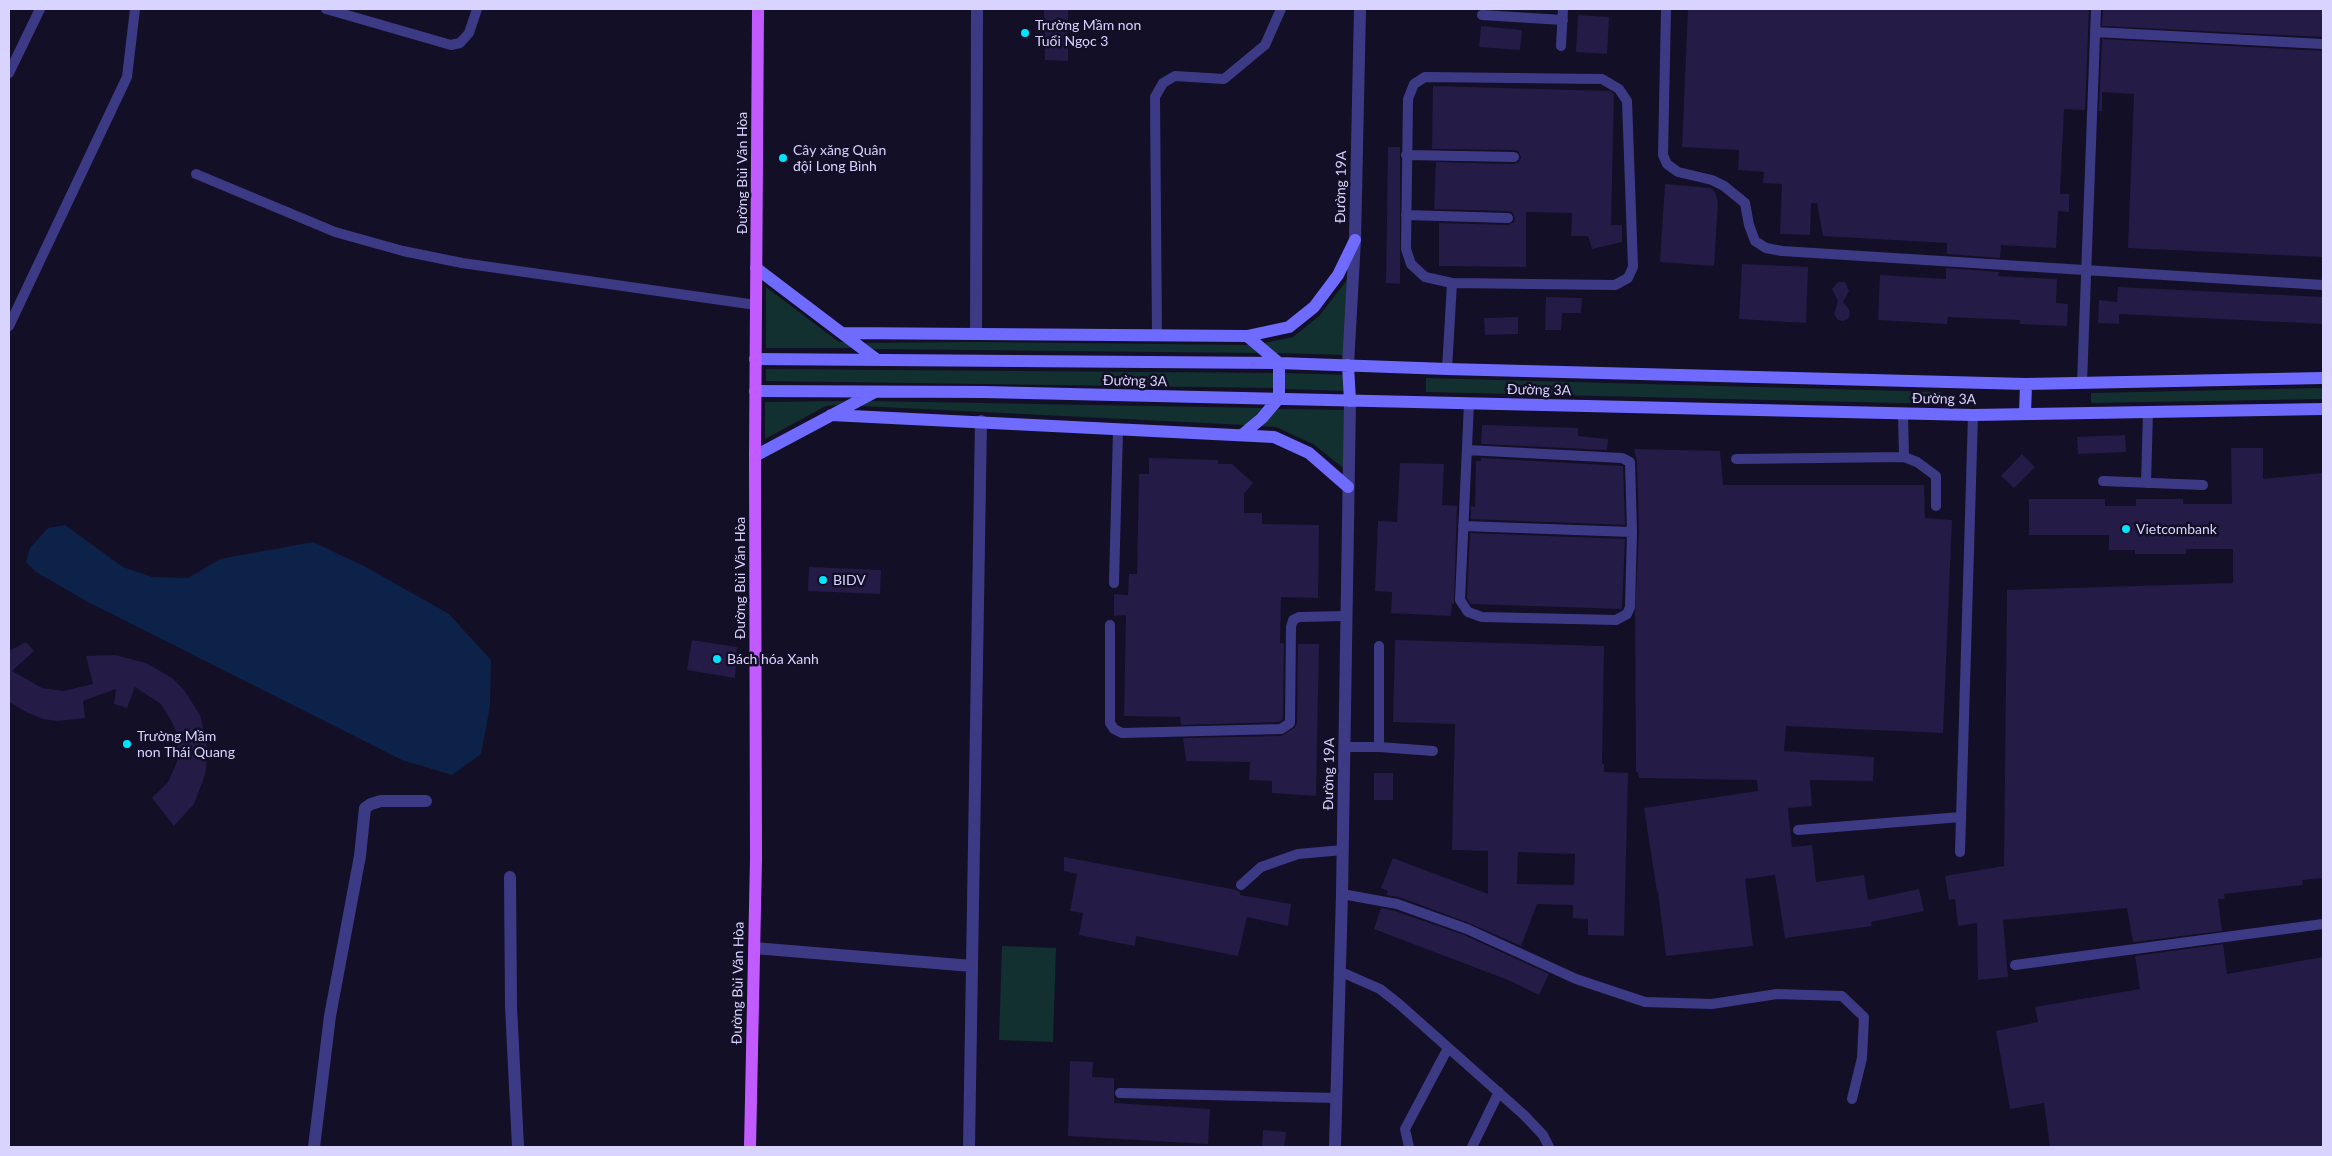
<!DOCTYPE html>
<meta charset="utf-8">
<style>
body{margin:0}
#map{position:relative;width:2332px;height:1156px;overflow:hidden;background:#130f26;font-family:Lato,sans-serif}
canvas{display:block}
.frame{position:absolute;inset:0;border:10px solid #d9d4ff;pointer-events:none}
</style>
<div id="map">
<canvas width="2332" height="1156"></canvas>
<div class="frame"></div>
</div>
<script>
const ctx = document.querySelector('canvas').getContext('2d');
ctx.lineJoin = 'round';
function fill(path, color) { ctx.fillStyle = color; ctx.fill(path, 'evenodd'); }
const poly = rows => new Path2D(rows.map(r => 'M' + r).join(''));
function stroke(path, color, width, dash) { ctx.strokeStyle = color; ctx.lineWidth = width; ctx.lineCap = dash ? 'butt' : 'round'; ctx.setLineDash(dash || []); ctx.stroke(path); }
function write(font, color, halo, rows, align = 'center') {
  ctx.font = font + ' Lato,sans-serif'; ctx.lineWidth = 5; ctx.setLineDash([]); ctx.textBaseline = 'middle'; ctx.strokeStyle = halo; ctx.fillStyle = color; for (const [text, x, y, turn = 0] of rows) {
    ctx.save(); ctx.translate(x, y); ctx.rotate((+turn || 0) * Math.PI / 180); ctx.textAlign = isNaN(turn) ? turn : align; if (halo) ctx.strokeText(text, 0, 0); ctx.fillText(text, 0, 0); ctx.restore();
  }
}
fill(poly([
 [1347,280,1348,355,1276,353,1264,343,1293,337,1319,316],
 [766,287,839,342,846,342,853,348,766,348],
 [977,342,1250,345,1258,353,873,349,865,343],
 [766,369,1273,373,1273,388,766,381],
 [1285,373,1350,375,1349,391,1285,389],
 [1426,378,1941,392,1941,404,1426,392],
 [2323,388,2323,399,2091,403,2091,393],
 [845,401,837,405,826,406,765,439,765,402],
 [870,401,1263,408,1245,425,861,406],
 [1278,409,1349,410,1346,470,1313,444,1276,427,1261,426],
 [1002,946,1056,948,1053,1042,999,1040]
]), '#12302f');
fill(poly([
 [65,525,123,567,152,577,188,578,220,559,313,542,364,566,449,614,491,660,490,707,481,754,452,775,402,760,88,602,36,572,26,562,30,548,48,528]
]), '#0c2248');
fill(poly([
 [1044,9,1068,9,1068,61,1045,60],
 [1688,9,2089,9,2085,110,2064,109,2060,194,2069,194,2069,212,2058,211,2056,248,2001,245,2000,258,1947,254,1947,243,1823,236,1817,203,1811,203,1810,235,1780,234,1782,184,1763,183,1764,172,1738,170,1739,150,1682,147],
 [2103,9,2323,9,2323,37,2102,26],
 [1578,15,1609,17,1607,54,1576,52],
 [1481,26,1522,30,1520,50,1479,47],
 [2102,39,2323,51,2323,257,2128,248,2134,94,2102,92,2102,111,2099,111],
 [1433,86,1610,91,1614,94,1611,225,1622,225,1622,242,1592,249,1588,236,1571,236,1572,213,1526,212,1526,267,1439,266,1439,223,1508,225,1514,222,1515,218,1512,212,1508,211,1434,209,1436,162,1514,164,1520,161,1521,157,1518,151,1514,150,1432,149],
 [1388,147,1400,147,1400,284,1386,283],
 [1665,184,1711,188,1715,192,1718,202,1714,266,1660,262],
 [1742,264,1808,267,1806,323,1739,319],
 [1946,268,1999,272,1998,276,2057,279,2056,303,2068,304,2067,326,2020,324,2020,320,1948,317,1947,324,1878,320,1880,275,1946,279],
 [1838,282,1845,282,1849,291,1843,302,1849,309,1850,314,1848,319,1843,321,1838,320,1834,314,1838,301,1832,289],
 [2118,287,2323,297,2323,324,2119,314,2119,324,2098,323,2099,300,2117,302],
 [1546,297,1582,298,1581,313,1562,313,1561,330,1545,330],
 [1518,317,1518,334,1485,335,1484,318],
 [1482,425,1578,428,1578,436,1608,439,1607,450,1481,444],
 [2125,435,2126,452,2078,454,2077,437],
 [2231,448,2263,448,2263,479,2323,473,2323,878,2302,880,2303,885,2224,894,2225,899,2218,899,2222,931,2133,942,2127,908,2003,920,2008,977,1978,980,1977,923,1958,926,1955,899,1949,900,1945,876,2004,866,2007,590,2233,583,2233,549,2186,549,2186,554,2135,554,2135,550,2109,550,2109,535,2029,535,2029,499,2105,499,2105,506,2136,506,2136,499,2183,499,2183,504,2232,504],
 [1634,449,1720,451,1723,485,1924,485,1925,518,1952,520,1943,733,1786,726,1784,751,1874,757,1873,781,1810,780,1812,806,1788,808,1792,847,1812,845,1816,882,1864,875,1868,900,1919,889,1924,911,1871,922,1872,926,1785,938,1775,875,1745,879,1753,946,1666,956,1658,892,1657,892,1644,808,1758,791,1757,780,1639,778,1638,772,1636,772,1635,612,1639,532,1637,462],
 [2022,454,2035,467,2014,488,2001,476],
 [1149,458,1218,460,1218,464,1232,464,1253,483,1244,494,1244,513,1262,513,1262,524,1319,525,1318,598,1281,597,1280,643,1284,643,1283,719,1279,722,1181,725,1180,717,1124,716,1126,615,1114,616,1114,594,1128,595,1129,574,1137,574,1139,474,1149,474],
 [1481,458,1623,466,1625,525,1471,519,1471,506,1475,507,1476,461,1481,461],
 [1400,463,1444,464,1442,505,1457,506,1454,604,1452,604,1451,616,1391,613,1392,592,1375,591,1378,521,1397,522],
 [1470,533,1625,539,1622,609,1471,604,1467,598],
 [809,567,881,570,880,594,808,591],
 [692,640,737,647,735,678,687,670],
 [1395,640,1604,646,1602,764,1604,764,1604,772,1628,773,1624,936,1588,935,1588,919,1573,918,1573,905,1537,904,1521,946,1469,923,1399,897,1386,895,1388,891,1381,888,1393,858,1488,894,1488,851,1452,850,1455,724,1393,722],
 [1518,852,1575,854,1574,885,1517,884],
 [26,642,34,651,12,671,42,688,63,691,93,684,86,656,115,655,146,663,172,678,184,690,200,715,207,746,207,759,205,775,194,804,174,826,152,798,168,782,177,762,178,752,176,732,172,722,161,704,135,687,127,708,114,704,116,689,83,701,85,718,58,721,43,719,28,713,9,702,9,651],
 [1298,644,1319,644,1316,796,1272,793,1272,781,1249,780,1250,762,1186,761,1183,738,1281,736,1294,728,1297,723],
 [1374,773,1393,773,1393,800,1374,800],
 [1064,857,1237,890,1240,892,1240,895,1291,904,1288,926,1247,917,1238,956,1136,936,1135,946,1079,935,1083,913,1070,911,1077,874,1064,871],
 [1381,908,1395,911,1464,935,1549,974,1539,995,1508,980,1374,929],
 [2223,944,2227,974,2323,957,2323,1147,2050,1147,2044,1103,2010,1109,1996,1031,2038,1022,2035,1007,2140,989,2135,956],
 [1070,1061,1093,1062,1092,1077,1114,1078,1114,1103,1210,1109,1208,1144,1068,1136],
 [1263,1130,1286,1132,1284,1147,1262,1147]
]), '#241b47');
stroke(poly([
 [326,9,451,45,460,43,469,33,477,9],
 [1666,9,1663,155,1667,164,1678,172,1712,180,1724,186,1745,203,1749,225,1755,241,1766,248,1782,251,2323,285],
 [1482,15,1563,20],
 [2095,32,2323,44],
 [1561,46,1563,9],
 [9,73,40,9],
 [1406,155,1514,157],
 [196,174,335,232,403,251,462,263,756,305],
 [1406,215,1508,218],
 [9,326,127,77,135,9],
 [1157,336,1155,97,1163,83,1175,76,1224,79,1265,45,1281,9],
 [1447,369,1452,283,1615,285,1628,278,1633,267,1627,101,1619,89,1602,79,1425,77,1414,84,1408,99,1406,249,1411,264,1425,277,1452,283],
 [2082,383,2096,9],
 [1903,413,1904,457],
 [1467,450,1622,458,1630,462,1632,532,1630,607,1627,614,1616,620,1482,617,1468,612,1460,600,1469,403],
 [1736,459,1904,457,1917,462,1936,476,1936,506],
 [2103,481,2203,485],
 [2146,483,2148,412],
 [1463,526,1632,532],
 [1114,583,1118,430],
 [1110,625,1110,723,1114,729,1122,733,1281,729,1290,723,1291,627,1293,620,1299,617,1346,616],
 [1344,747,1379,747,1379,646],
 [1379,747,1433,751],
 [1798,830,1961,817],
 [1960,852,1973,415],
 [1241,885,1261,867,1298,854,1343,850],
 [1342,894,1397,904,1467,929,1576,979,1645,1002,1712,1004,1777,994,1842,996,1864,1017,1862,1058,1852,1099],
 [2015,965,2323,924],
 [1339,971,1380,989,1399,1004,1524,1115,1543,1135,1549,1147],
 [1120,1093,1336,1098],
 [1409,1147,1405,1129,1448,1048],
 [1472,1147,1499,1092]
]), '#3d3a85', 10);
stroke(poly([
 [976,332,977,9],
 [1348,365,1355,240,1360,9],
 [510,877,511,1006,518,1147],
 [754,948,972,966],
 [314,1147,330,1016,360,856,365,808,371,804,381,801,426,801],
 [969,1147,981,421],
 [1335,1147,1342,894,1350,401]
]), '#3d3a85', 12);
stroke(poly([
 [756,268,876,359],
 [843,333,1247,336,1289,327,1314,307,1338,275,1355,240],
 [755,359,1279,363,1447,369,2026,384,2323,378],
 [1348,365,1350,401],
 [755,391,984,392,1973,415,2323,409],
 [2025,414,2026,384],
 [831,415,1274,437,1309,453,1348,487],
 [1242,435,1262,418,1279,398,1279,363,1247,336],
 [755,456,875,392]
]), '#6f6bff', 12);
stroke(poly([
 [750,1147,756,859,755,456,758,9]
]), '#c25bff', 12);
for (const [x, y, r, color] of [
 [1025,33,5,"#00e5ff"],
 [783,158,5,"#00e5ff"],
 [2126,529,5,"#00e5ff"],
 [823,580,5,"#00e5ff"],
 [717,659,5,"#00e5ff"],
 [127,744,5,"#00e5ff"]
]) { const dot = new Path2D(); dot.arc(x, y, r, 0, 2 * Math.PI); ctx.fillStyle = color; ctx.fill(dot); stroke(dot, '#130f26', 2); }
write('14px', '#d9d4ff', '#130f26', [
 ["Trường Mầm non",1035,25],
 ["Tuổi Ngọc 3",1035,41],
 ["Cây xăng Quân",793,150],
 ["đội Long Bình",793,166],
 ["Vietcombank",2136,529],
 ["BIDV",833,580],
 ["Bách hóa Xanh",727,659],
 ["Trường Mầm",137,736],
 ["non Thái Quang",137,752]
], 'left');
write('14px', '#d9d4ff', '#130f26', [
 ["Đường Bùi Văn Hòa",742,173,-90],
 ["Đường 19A",1341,187,-89],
 ["Đường 3A",1135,381,1],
 ["Đường 3A",1539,390,1],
 ["Đường 3A",1944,399,1],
 ["Đường Bùi Văn Hòa",740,578,-90],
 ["Đường 19A",1329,774,-89],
 ["Đường Bùi Văn Hòa",738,983,-89]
]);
</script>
